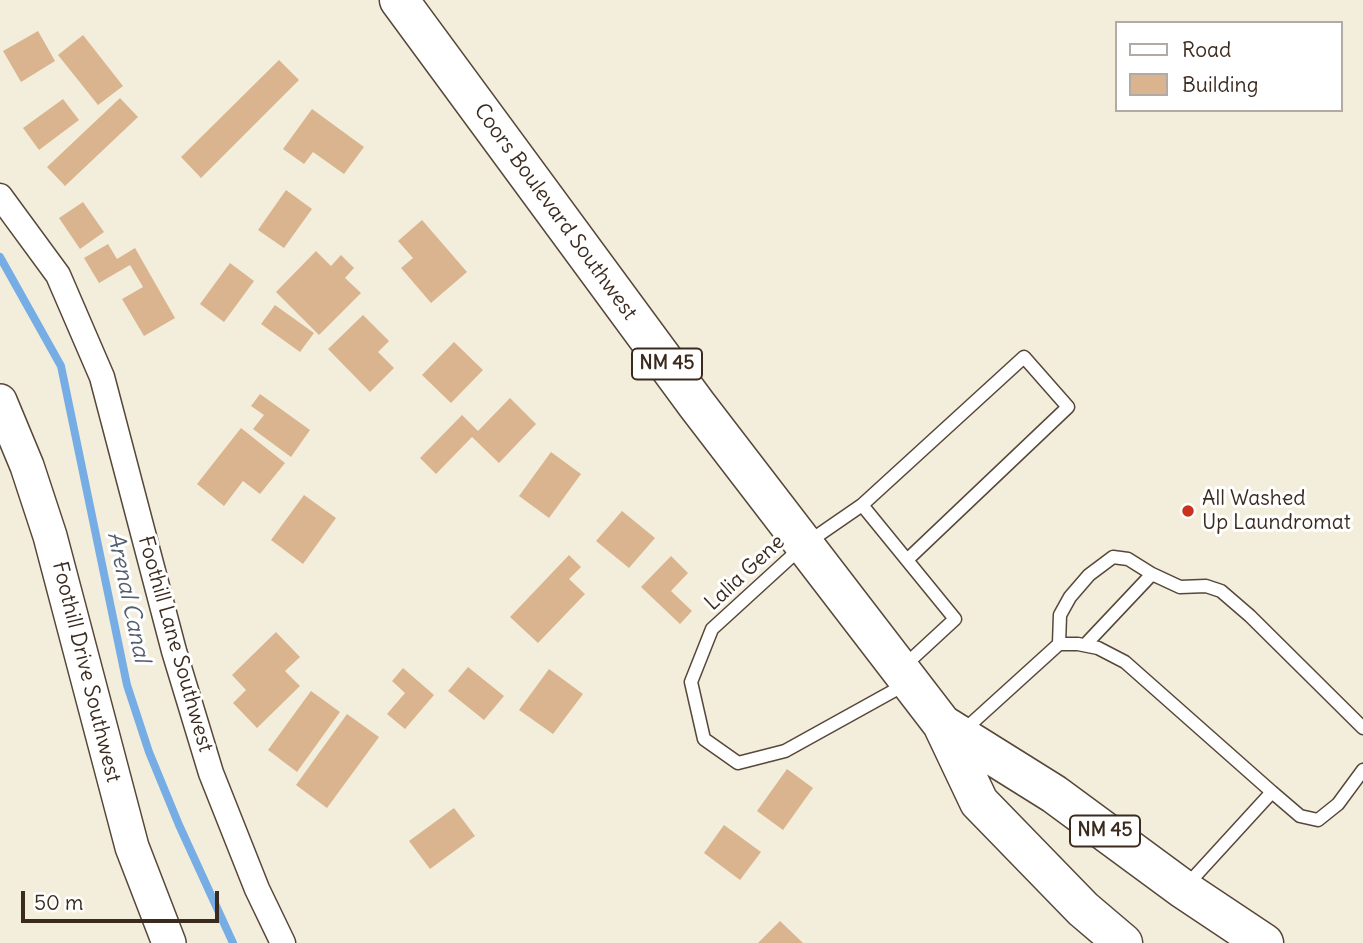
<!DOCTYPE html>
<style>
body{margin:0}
#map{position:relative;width:1363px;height:943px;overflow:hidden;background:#f3eedb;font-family:Delius,sans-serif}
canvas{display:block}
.legend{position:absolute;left:1115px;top:21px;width:228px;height:91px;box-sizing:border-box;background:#fff;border:2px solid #b1aaa5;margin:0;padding:9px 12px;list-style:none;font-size:21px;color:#3b2a1e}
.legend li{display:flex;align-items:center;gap:14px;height:35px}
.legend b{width:35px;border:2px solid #b1aaa5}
.scale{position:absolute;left:21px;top:891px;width:198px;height:32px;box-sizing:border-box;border:4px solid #3b2a1e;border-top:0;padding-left:9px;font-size:21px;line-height:24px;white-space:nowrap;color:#3b2a1e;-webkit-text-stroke:5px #fff;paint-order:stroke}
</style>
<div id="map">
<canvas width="1363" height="943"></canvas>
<ul class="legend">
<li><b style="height:9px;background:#fff"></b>Road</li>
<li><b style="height:19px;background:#dab48f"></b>Building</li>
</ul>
<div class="scale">50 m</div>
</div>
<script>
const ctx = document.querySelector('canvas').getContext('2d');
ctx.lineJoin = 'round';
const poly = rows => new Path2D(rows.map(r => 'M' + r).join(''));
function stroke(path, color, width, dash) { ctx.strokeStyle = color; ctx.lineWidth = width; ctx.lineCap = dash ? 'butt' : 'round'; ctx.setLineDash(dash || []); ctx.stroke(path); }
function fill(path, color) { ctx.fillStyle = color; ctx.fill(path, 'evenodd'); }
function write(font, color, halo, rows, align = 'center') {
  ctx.font = font + ' Delius,sans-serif'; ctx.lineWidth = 6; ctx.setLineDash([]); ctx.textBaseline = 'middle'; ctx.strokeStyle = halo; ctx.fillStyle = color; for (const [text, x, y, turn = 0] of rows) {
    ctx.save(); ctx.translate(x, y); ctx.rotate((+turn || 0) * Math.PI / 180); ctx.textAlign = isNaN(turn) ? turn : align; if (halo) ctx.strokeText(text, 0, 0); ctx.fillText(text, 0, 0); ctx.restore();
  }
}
stroke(poly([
 [0,257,61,366,127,685,149,752,179,825,233,943]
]), '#77ade5', 8);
fill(poly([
 [38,31,55,61,21,82,3,51],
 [83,35,123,86,98,105,58,55],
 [279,60,299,80,201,178,181,157],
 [120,98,138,117,65,186,47,167],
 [63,99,79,120,39,150,23,128],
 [312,109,364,147,344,174,313,152,304,164,283,149],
 [286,190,312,209,284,248,258,230],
 [83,202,104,232,80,249,59,218],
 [422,220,467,272,431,303,401,268,413,258,398,241],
 [108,244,117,259,135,248,175,318,144,336,122,299,143,287,130,265,99,283,84,258],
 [316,251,331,266,341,255,354,268,345,278,361,293,319,335,276,292],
 [230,263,254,281,224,322,200,304],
 [275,305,314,333,300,352,261,324],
 [363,315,389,341,378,352,394,368,370,392,328,349],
 [454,342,483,370,451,403,422,375],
 [260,394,310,430,291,457,253,429,264,415,251,406],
 [510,398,536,424,499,463,472,437,436,474,420,458,462,415,478,431],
 [241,428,285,463,260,494,243,481,224,506,197,484],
 [551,452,581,474,549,518,519,496],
 [304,495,336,518,303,564,271,540],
 [622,511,655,538,629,568,596,541],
 [569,555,581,567,569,579,585,594,538,643,510,617],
 [671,556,688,573,671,591,692,611,680,624,641,587],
 [276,632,300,657,285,671,300,686,257,728,233,703,246,690,232,675],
 [468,667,504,696,484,720,448,691],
 [403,668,434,695,405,729,387,714,405,693,392,681],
 [549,669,583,694,553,734,519,710],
 [311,691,340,712,297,772,268,750],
 [347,714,379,737,327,808,296,785],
 [787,769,813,788,783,830,757,811],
 [454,808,475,836,430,869,409,841],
 [724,825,761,852,740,880,704,853],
 [780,921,803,943,758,943]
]), '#dab48f');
const lane = poly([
 [862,505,1024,357,1068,407,907,560],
 [1059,644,1060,615,1070,597,1089,575,1113,557,1128,559,1152,574,1180,587,1206,586,1221,591,1250,616,1363,728],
 [1085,645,1152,574],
 [903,667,955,619,862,505,804,545,712,629,691,682,704,739,738,763,785,751,906,684],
 [962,732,1059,644,1078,644,1098,648,1125,662,1272,792,1186,886],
 [1272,792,1300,816,1318,820,1338,804,1363,770]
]);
const street = poly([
 [0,196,58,275,102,377,174,651,211,773,257,889,283,943]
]);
const secondary = poly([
 [0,401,27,466,50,536,132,847,169,943]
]);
const primary = poly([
 [399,0,697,405,942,724,979,802,1083,909,1123,943],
 [942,724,1054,794,1183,889,1264,943]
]);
stroke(lane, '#57473a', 15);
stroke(street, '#57473a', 27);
stroke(secondary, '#57473a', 36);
stroke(primary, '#57473a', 41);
stroke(lane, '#fff', 12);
stroke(street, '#fff', 24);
stroke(secondary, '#fff', 33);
stroke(primary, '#fff', 38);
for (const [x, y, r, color] of [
 [1188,511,7,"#c8321e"]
]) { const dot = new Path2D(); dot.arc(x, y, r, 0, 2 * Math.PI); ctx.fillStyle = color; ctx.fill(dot); stroke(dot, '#fff', 2.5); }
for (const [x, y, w] of [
 [667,364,70],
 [1105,831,70]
]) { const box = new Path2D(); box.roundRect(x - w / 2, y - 15.5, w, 31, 5); ctx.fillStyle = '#fff'; ctx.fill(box); stroke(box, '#3b2a1e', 2); }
write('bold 19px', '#3b2a1e', null, [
 ["NM 45",667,364],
 ["NM 45",1105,831]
]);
write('21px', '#3b2a1e', '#fff', [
 ["Coors Boulevard Southwest",555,212,54],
 ["Lalia Gene",745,573,-43],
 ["Foothill Lane Southwest",175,644,74],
 ["Foothill Drive Southwest",86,672,76]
]);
write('21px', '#3b2a1e', '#fff', [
 ["All Washed",1202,499],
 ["Up Laundromat",1202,523]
], 'left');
write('italic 23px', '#535e6e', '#fff', [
 ["Arenal Canal",128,597,78]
]);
</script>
